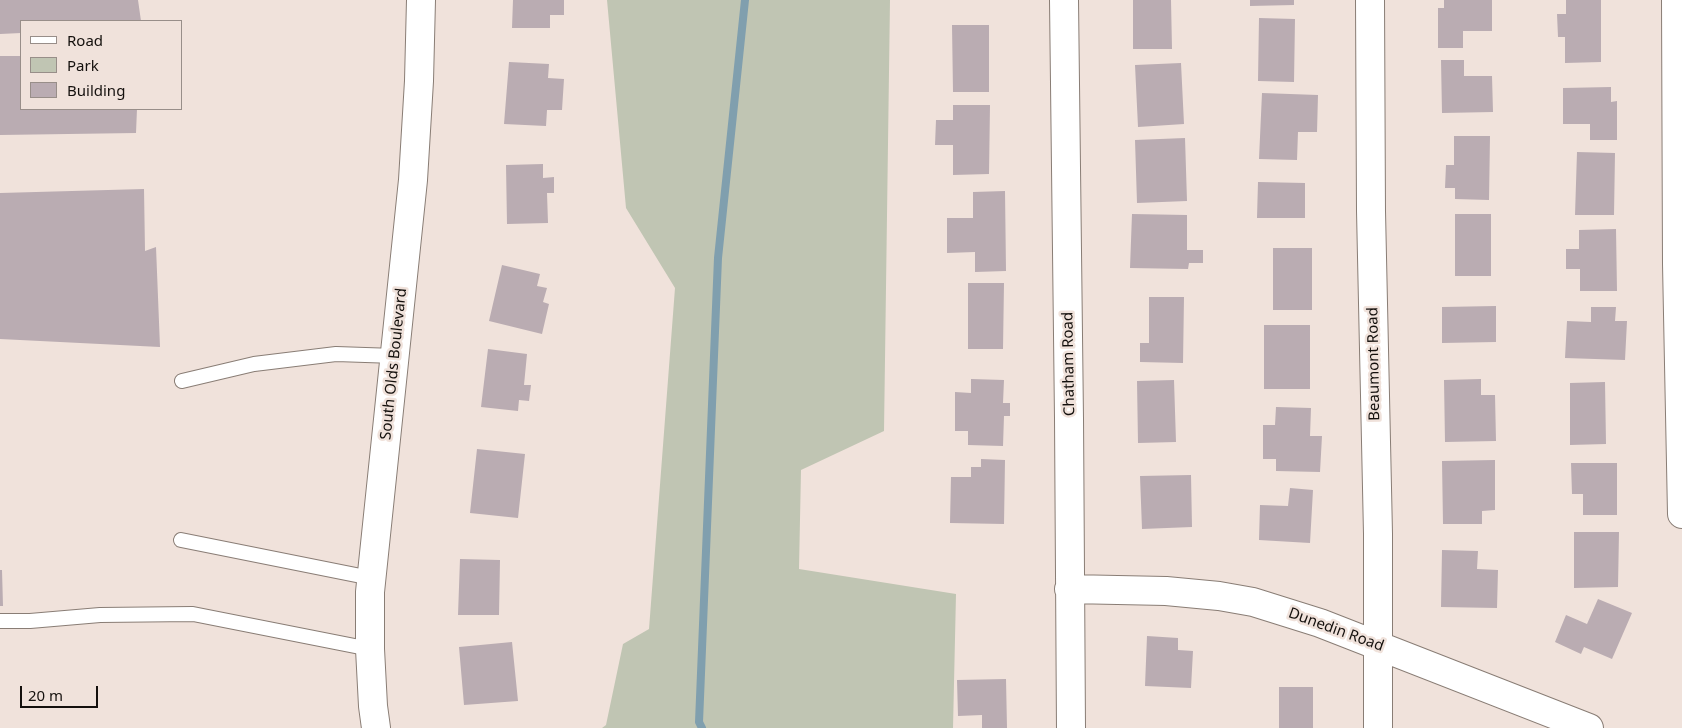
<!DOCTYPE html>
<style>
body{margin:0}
#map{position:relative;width:1682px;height:728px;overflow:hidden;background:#f0e2db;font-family:"Noto Sans",sans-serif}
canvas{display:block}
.legend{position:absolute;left:20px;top:20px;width:162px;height:90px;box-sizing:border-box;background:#f0e2db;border:1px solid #988e89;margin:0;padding:6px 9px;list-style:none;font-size:15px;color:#14100d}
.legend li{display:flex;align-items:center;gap:10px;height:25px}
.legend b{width:25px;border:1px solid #988e89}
.scale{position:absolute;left:20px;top:686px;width:78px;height:22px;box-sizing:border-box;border:2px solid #14100d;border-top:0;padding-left:6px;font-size:15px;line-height:18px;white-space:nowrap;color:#14100d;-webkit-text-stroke:4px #f0e2db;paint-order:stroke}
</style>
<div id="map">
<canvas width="1682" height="728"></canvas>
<ul class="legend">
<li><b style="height:6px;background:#fff"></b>Road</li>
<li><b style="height:14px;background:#c0c5b3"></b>Park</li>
<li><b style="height:14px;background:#baacb2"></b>Building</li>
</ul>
<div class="scale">20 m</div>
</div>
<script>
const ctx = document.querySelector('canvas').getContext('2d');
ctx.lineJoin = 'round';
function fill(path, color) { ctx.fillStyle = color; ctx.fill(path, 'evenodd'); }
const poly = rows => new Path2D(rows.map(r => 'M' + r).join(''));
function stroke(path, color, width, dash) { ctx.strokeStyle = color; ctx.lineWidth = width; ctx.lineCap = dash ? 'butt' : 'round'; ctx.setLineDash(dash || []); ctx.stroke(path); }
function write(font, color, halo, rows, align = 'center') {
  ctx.font = font + ' "Noto Sans",sans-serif'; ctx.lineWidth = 5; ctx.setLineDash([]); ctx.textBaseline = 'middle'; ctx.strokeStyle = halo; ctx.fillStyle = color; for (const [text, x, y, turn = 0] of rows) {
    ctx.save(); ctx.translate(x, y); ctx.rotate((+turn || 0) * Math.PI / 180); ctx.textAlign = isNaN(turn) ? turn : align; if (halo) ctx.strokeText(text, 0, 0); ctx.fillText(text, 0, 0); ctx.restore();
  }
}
fill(poly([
 [607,0,890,0,884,431,801,470,799,569,956,594,953,728,602,728,606,725,623,644,649,629,675,288,626,208]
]), '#c0c5b3');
stroke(poly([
 [702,728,699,722,718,258,745,0]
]), '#809fae', 8);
fill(poly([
 [0,0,138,0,141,21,21,21,21,33,0,34],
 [513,0,564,0,564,15,550,15,550,28,512,28],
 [1133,0,1171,0,1172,49,1133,49],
 [1250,0,1294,0,1294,5,1250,6],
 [1444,0,1492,0,1492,31,1463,31,1463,48,1438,48,1438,8,1444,8],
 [1566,0,1601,0,1601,62,1565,63,1565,37,1558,37,1557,14,1566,14],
 [1259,18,1295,19,1294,82,1258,81],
 [952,25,989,25,989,92,953,92],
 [0,56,21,56,21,109,137,109,136,133,0,135],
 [1441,60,1464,60,1464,76,1492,76,1493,112,1442,113],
 [509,62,549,64,548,78,564,79,562,110,547,110,546,126,504,124],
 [1181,63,1184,124,1138,127,1135,65],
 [1611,87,1611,102,1617,101,1617,140,1590,140,1590,124,1563,124,1563,88],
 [1262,93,1318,95,1317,132,1298,132,1297,160,1259,159],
 [953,105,990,105,989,174,953,175,953,145,935,145,936,120,953,120],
 [1454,136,1490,136,1489,200,1455,199,1455,188,1445,188,1446,165,1454,165],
 [1185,138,1187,201,1137,203,1135,140],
 [1577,152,1615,153,1614,215,1575,215],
 [543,164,543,178,554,177,554,193,547,193,548,223,507,224,506,165],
 [1258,182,1305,183,1305,218,1257,218],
 [144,189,145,251,156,247,160,347,0,339,0,193],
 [1005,191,1006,271,975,272,975,252,947,253,947,218,973,218,973,192],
 [1132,214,1187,215,1187,250,1203,250,1203,263,1189,263,1188,269,1130,268],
 [1455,214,1491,214,1491,276,1455,276],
 [1616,229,1617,291,1580,291,1580,269,1566,269,1566,249,1579,249,1579,230],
 [1273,248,1312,248,1312,310,1273,310],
 [502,265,540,274,537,286,547,288,543,302,549,304,542,334,489,321],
 [968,283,1004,283,1003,349,968,349],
 [1149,297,1184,297,1183,363,1140,362,1140,343,1149,343],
 [1496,306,1496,342,1442,343,1442,307],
 [1591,307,1616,307,1615,321,1627,321,1625,360,1565,358,1567,321,1591,322],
 [1264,325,1310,325,1310,389,1264,389],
 [488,349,527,354,524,385,531,385,529,401,519,400,518,411,481,407],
 [971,379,1004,380,1003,403,1010,403,1010,416,1004,416,1003,446,968,445,968,431,955,431,955,392,971,393],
 [1481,379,1481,395,1495,395,1496,441,1445,442,1444,380],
 [1174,380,1176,442,1138,443,1137,381],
 [1605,382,1606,444,1570,445,1570,383],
 [1276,407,1311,408,1310,436,1322,436,1320,472,1276,471,1276,459,1263,459,1263,425,1275,425],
 [477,449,525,454,518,518,470,513],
 [981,459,1005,460,1004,524,950,523,951,477,971,477,971,467,981,467],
 [1495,460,1495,510,1482,511,1482,524,1443,524,1442,461],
 [1571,463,1617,463,1617,515,1583,515,1583,494,1572,494],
 [1191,475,1192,527,1142,529,1140,476],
 [1290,488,1313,490,1310,543,1259,540,1260,505,1288,506],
 [1574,532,1619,532,1618,587,1574,588],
 [1442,550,1478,551,1477,569,1498,570,1497,608,1441,607],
 [460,559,500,560,499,615,458,615],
 [0,570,2,570,3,606,0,606],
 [1598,599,1632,613,1612,659,1584,647,1581,654,1555,642,1566,615,1587,624],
 [1147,636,1178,638,1178,650,1193,651,1191,688,1145,686],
 [512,642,518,701,464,705,459,647],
 [1006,679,1007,728,982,728,982,715,958,716,957,680],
 [1279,687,1313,687,1313,728,1279,728]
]), '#baacb2');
const lane = poly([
 [182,381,254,364,336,354,395,356],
 [181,540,371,578],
 [0,621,30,621,100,615,193,614,370,649]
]);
const street = poly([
 [1064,0,1069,418,1071,728],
 [1370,0,1371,211,1378,534,1378,728],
 [1676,0,1677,264,1682,514],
 [1069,589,1166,591,1219,596,1253,602,1320,623,1589,728],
 [376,728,373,706,370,649,370,592,413,180,419,81,421,0]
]);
stroke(lane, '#897d75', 16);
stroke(street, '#897d75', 30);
stroke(lane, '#fff', 14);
stroke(street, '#fff', 28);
write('15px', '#14100d', '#f0e2db', [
 ["South Olds Boulevard",394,364,-84],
 ["Chatham Road",1069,364,-91],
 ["Beaumont Road",1374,364,-91],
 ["Dunedin Road",1336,630,20]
]);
</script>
